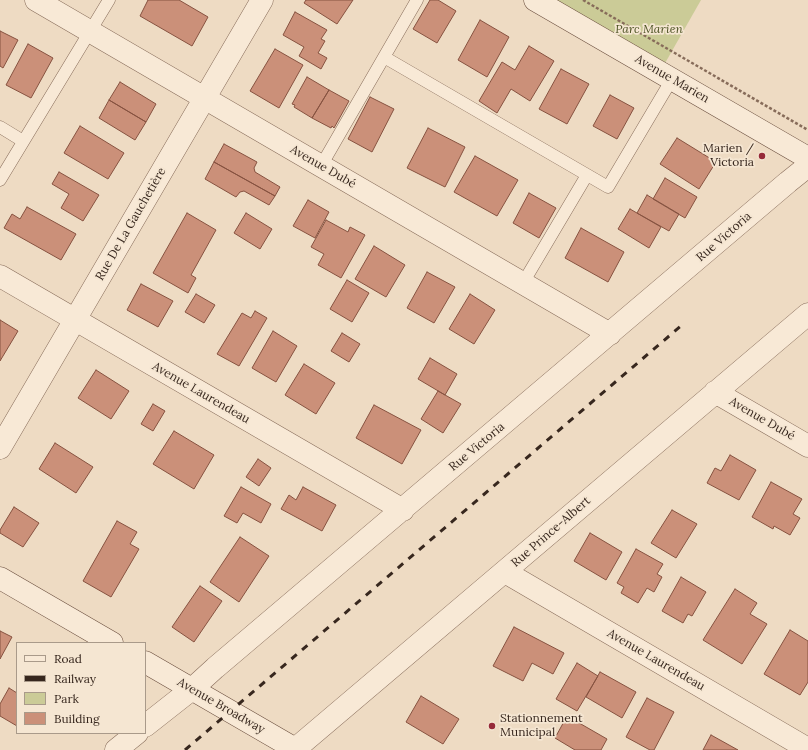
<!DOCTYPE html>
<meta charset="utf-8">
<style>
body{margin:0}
#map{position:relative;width:808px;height:750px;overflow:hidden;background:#eedbc3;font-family:Lora,serif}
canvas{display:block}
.legend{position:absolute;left:16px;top:642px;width:130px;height:92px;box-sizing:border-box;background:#f5e6d2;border:1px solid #a99a8a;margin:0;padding:5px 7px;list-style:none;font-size:12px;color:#37271e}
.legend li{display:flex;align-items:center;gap:8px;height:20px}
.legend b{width:20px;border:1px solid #a99a8a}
</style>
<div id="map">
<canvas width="808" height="750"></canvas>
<ul class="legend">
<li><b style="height:5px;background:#f8e9d6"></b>Road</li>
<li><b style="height:5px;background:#37271e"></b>Railway</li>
<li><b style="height:11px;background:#cbcb97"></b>Park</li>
<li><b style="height:11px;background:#cb9079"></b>Building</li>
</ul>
</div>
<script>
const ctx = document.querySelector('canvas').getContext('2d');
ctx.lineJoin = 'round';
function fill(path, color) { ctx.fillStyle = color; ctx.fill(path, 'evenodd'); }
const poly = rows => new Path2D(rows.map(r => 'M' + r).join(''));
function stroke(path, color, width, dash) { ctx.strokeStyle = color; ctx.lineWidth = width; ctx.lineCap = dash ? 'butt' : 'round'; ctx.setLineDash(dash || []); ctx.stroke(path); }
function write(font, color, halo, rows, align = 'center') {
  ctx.font = font + ' Lora,serif'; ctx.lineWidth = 3.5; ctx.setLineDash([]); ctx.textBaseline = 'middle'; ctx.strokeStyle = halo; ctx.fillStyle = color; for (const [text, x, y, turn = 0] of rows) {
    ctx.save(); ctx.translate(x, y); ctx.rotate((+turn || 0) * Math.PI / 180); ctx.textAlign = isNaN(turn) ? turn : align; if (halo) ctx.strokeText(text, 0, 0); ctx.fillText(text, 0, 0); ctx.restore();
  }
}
fill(poly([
 [535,0,701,0,660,72]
]), '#cbcb97');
const building = poly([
 [148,0,179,0,208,17,192,46,140,16,148,0],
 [306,0,353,0,337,24,304,3,306,0],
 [430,0,438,0,456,11,437,43,413,29,430,0],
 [295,12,327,30,321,39,325,41,318,53,327,58,321,69,299,56,304,47,283,35,295,12],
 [480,20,509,37,487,77,458,60,480,20],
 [0,31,18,40,3,68,0,66,0,31],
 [28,44,53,58,31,98,6,85,28,44],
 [529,46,554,61,530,101,511,89,497,113,479,101,502,62,515,70,529,46],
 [275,49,303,65,279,108,250,91,275,49],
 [561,69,589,84,567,124,539,109,561,69],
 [307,77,329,90,312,118,294,107,295,105,292,104,307,77],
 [120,82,156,104,146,122,109,100,120,82],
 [329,90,349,101,334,128,332,126,331,128,312,118,329,90],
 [610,95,634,108,617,139,593,126,610,95],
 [370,97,394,109,372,152,348,139,370,97],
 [109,100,146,122,135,140,99,118,109,100],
 [80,126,124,153,108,179,64,153,80,126],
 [428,128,465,147,445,187,407,168,428,128],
 [677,138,716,162,699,189,660,164,677,138],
 [224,144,257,162,254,168,255,172,280,187,275,196,214,162,224,144],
 [475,156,518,180,497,216,454,192,475,156],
 [214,162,275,196,269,205,244,191,240,192,236,197,205,179,214,162],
 [59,172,99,195,83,221,61,208,69,194,52,184,59,172],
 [665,178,697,197,685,218,653,199,665,178],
 [529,193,556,208,539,238,513,223,529,193],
 [647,195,679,214,669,231,637,213,647,195],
 [308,200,329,212,315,238,293,226,308,200],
 [27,207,76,234,61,260,4,228,12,214,20,219,27,207],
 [630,209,661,227,649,248,618,229,630,209],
 [187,213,216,230,191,275,196,278,188,293,153,273,187,213],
 [246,213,272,229,260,249,234,233,246,213],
 [326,220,348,232,350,227,365,235,341,278,318,265,324,254,311,247,326,220],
 [581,228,624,252,608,282,565,258,581,228],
 [374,246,405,265,386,297,355,279,374,246],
 [427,272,455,287,434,323,407,308,427,272],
 [347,280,369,293,352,322,330,309,347,280],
 [141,284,173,301,158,327,127,310,141,284],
 [196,294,215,305,204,323,185,312,196,294],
 [470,294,495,310,474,344,449,329,470,294],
 [255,311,267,318,239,366,217,354,242,313,251,318,255,311],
 [0,320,18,331,0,361,0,320],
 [273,331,297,346,276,382,252,368,273,331],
 [342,333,360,344,349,362,331,351,342,333],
 [430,358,457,374,445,395,418,379,430,358],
 [304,364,335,383,316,414,285,395,304,364],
 [96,370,129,391,111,419,78,398,96,370],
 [438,391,461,404,443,433,421,419,438,391],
 [153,404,165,411,153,431,141,424,153,404],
 [374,405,421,430,402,464,356,438,374,405],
 [174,431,214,455,194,489,153,464,174,431],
 [55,443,93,467,76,493,39,469,55,443],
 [730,455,756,470,739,500,707,483,715,468,721,471,730,455],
 [258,459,271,468,259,486,246,477,258,459],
 [771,482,802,499,793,514,800,518,790,535,774,526,773,529,752,517,771,482],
 [241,487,271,504,261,523,243,513,237,523,224,516,241,487],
 [303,487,336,505,322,531,281,509,289,495,296,500,303,487],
 [14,507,39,523,23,547,0,533,0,530,14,507],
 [672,510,697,524,676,558,651,543,672,510],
 [117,521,137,532,130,544,139,549,111,597,83,581,117,521],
 [590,533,622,552,606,580,574,561,590,533],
 [240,537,269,556,239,602,210,582,240,537],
 [636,549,663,564,657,574,662,577,654,592,647,588,638,603,621,593,624,587,617,583,636,549],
 [681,577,706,592,692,616,688,614,683,623,662,611,681,577],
 [200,586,222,601,194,642,172,627,200,586],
 [735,589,757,603,750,614,767,624,742,664,703,640,735,589],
 [514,627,564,653,553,674,532,663,523,681,493,666,514,627],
 [790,630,808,641,808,682,800,695,764,674,790,630],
 [0,631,12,637,0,659,0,631],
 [577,663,598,676,577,711,556,699,577,663],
 [600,672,636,692,622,718,586,697,600,672],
 [9,688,17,693,17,726,0,716,0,704,9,688],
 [421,696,459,719,443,744,406,722,421,696],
 [647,698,674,712,654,750,650,750,626,737,647,698],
 [567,716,607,739,601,750,575,750,555,738,567,716],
 [711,735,738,750,703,750,711,735]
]);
fill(building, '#cb9079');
stroke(building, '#865240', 1);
const lane = poly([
 [384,57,608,187,672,79],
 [0,127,23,141],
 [321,166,417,0],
 [0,180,109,0],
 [523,283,587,175]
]);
const street = poly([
 [36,0,610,334],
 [0,276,403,510],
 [715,392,808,446],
 [0,448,262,0],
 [505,572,808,749],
 [145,726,192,689,215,668,788,182,808,166],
 [116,750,137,733],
 [294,750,808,314]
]);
const secondary = poly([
 [535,0,808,158],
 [0,578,112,643],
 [145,662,297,750]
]);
stroke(lane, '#876c5a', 13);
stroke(street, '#876c5a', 23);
stroke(secondary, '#694d3d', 23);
stroke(poly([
 [583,0,808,130]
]), '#876c5a', 2.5, [3, 2]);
stroke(lane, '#f8e9d6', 12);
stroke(street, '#f8e9d6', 22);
stroke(secondary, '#f8e9d6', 22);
stroke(poly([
 [185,750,682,325]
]), '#37271e', 3, [7, 7]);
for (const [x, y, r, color] of [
 [762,156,4,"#962a39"],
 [492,726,4,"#962a39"]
]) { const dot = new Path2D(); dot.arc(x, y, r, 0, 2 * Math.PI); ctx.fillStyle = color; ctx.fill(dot); stroke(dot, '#f5e6d2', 1.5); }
write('italic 12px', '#4e5425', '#f5e6d2', [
 ["Parc Marien",649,30]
]);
write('12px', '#37271e', '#f5e6d2', [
 ["Avenue Marien",672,79,30],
 ["Avenue Dubé",323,167,30],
 ["Rue De La Gauchetière",131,224,-60],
 ["Rue Victoria",724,237,-41],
 ["Avenue Laurendeau",201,393,30],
 ["Avenue Dubé",762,419,30],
 ["Rue Victoria",477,447,-40],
 ["Rue Prince-Albert",551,532,-41],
 ["Avenue Laurendeau",656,660,30],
 ["Avenue Broadway",221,706,30]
]);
write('12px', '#37271e', '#f5e6d2', [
 ["Marien /",754,149],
 ["Victoria",754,163],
 ["Stationnement",500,719,"left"],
 ["Municipal",500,733,"left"]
], 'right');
</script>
